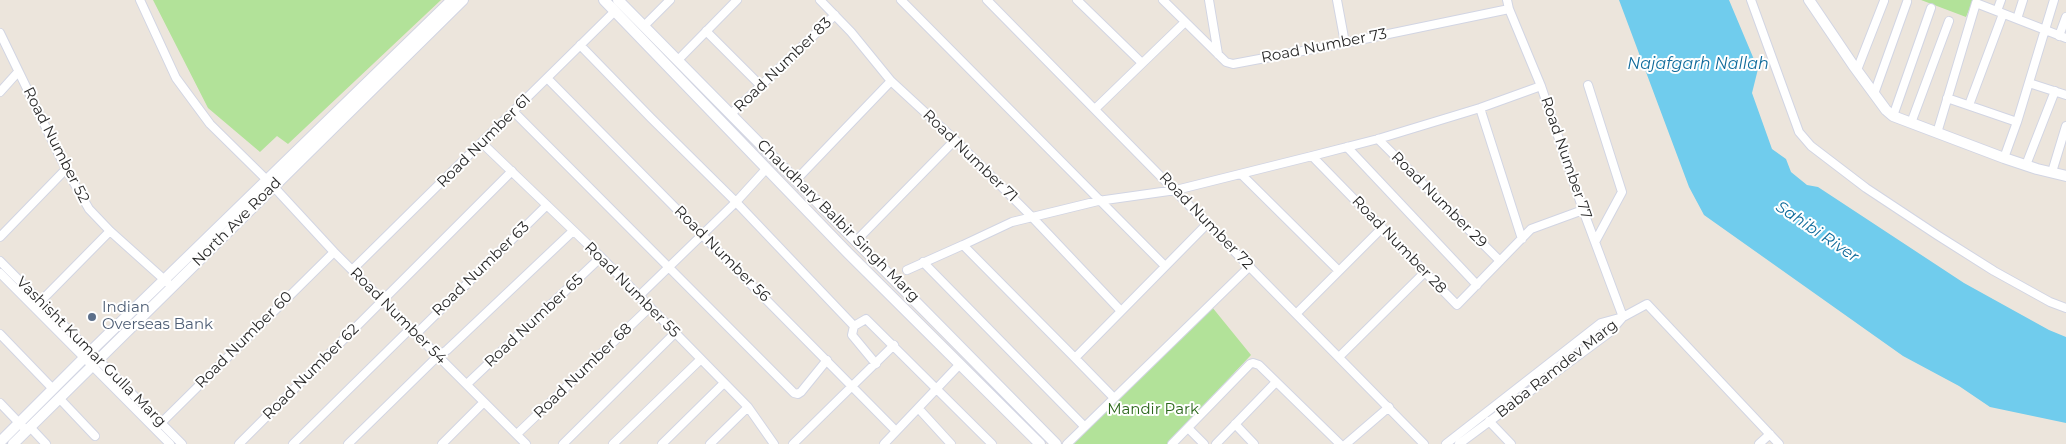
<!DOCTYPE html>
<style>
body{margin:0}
canvas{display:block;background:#ece5dc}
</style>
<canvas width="2066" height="444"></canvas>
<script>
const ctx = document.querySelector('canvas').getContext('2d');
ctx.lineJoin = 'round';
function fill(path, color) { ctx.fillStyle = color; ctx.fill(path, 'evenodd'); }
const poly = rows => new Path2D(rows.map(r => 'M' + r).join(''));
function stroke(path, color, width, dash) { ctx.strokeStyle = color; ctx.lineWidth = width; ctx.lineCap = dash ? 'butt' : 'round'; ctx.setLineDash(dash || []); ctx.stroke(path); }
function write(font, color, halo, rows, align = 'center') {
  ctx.font = font + ' Montserrat,sans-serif'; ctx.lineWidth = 4; ctx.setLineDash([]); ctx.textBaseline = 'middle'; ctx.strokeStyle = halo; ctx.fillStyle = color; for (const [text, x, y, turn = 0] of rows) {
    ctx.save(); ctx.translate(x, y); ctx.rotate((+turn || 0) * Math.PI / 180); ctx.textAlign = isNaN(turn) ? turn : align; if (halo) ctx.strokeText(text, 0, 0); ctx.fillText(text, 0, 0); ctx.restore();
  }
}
fill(poly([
 [153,0,441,0,288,144,277,136,260,152,208,108],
 [1921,0,1973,0,1966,17],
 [1212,307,1251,355,1167,444,1070,444]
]), '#b2e299');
fill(poly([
 [1619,0,1729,0,1758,69,1752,93,1772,149,1786,159,1791,172,1807,185,1818,187,1964,283,2049,330,2066,337,2066,423,1990,407,1959,386,1903,356,1704,215,1689,187]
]), '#70cced');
const minor = poly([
 [140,0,176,78,210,124,273,186,334,252,526,444],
 [820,0,851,32,891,81,955,140,1032,217,1121,311],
 [901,0,1165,266],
 [987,0,1424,444],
 [1077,0,1142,63],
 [1163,0,1226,62,1233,64,1345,43,1509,9],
 [1209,0,1218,54],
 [1337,0,1345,43],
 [1507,0,1509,9,1541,86,1583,210,1623,317],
 [1751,0,1799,132,1811,146,1866,188,1937,235,1994,271,2050,302,2066,308],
 [1997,11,2001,0],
 [2017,19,2023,0],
 [644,26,670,0],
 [706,31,761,86],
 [0,33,66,169,89,209,110,231,168,283],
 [2059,36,2066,17],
 [580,45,651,118,736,202,854,326],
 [678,60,737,0],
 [1857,70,1884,1],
 [547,78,896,431],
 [2029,83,2066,95],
 [1588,85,1622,192,1595,242],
 [0,92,18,72],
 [1874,94,1907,2],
 [1947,98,2017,122],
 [1969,105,2003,14],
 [1480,108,1522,239],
 [1095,109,1185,22],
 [514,112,794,393,798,394,801,392,827,360],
 [731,114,835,15],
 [1893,116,1931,8],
 [1911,123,1949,21],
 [1937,133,1976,3,2066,38],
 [1378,139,1500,261],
 [482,143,601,257,748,407,774,444],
 [1347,147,1477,285],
 [1312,156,1457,305,1531,229,1583,210],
 [2004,158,2017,122,2054,0],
 [2026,165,2055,91],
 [2052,172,2066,126],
 [1241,174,1339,271],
 [796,180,891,81],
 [0,237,66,169],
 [857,240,955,140],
 [963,245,1012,222,1098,201,1176,190,1312,156,1378,139,1480,108,1541,86],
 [0,261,182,444],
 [923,262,1084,426],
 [352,270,615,11],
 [907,270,963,245,1075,358,1208,223],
 [0,273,170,444],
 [639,296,736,202,767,168],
 [38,304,110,231],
 [1297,313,1382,228],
 [0,334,53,389],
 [416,334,547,205],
 [1339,357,1425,272],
 [1075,358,1114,398],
 [876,364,852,335,854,326,866,319,992,444],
 [467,384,601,257],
 [59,398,95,436],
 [0,403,23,427],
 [919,409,951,444],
 [1489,421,1511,444],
 [1235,424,1254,444],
 [30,427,46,444],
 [1188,428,1204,444],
 [155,429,334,252],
 [517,434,650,307],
 [239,444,512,171],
 [293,444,411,328],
 [348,444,438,356,447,350,573,231],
 [442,444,484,402],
 [563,444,675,333],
 [613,444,701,359],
 [662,444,724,383],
 [710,444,748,407],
 [793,444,894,345],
 [884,444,960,364],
 [1067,444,1250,266],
 [1172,444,1250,364,1253,363,1259,365,1340,444],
 [1216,444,1276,382],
 [1346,444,1389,407],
 [1446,444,1601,323,1623,317,1647,304,1779,444],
 [1459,444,1610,332,1623,317],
 [1759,444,1770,434]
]);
const tertiary = poly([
 [604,0,848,253,1040,444],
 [618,0,1056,444],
 [1809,0,1853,65,1886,110,1893,116,2004,158,2037,169,2066,176],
 [0,442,91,351,452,0],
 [13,444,463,0]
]);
stroke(minor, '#d2d5e3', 10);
stroke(tertiary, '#d2d5e3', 12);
stroke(minor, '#fff', 8);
stroke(tertiary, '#fff', 10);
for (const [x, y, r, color] of [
 [92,317,5,"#5c6f8a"]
]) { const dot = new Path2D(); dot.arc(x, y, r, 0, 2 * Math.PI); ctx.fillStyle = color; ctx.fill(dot); stroke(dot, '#fff', 2); }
write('15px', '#2a2a2a', '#fff', [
 ["Road Number 73",1324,46,-11],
 ["Road Number 83",783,65,-44],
 ["Road Number 61",484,141,-45],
 ["Road Number 52",56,145,63],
 ["Road Number 71",970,156,44],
 ["Road Number 77",1566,158,71],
 ["Road Number 29",1439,200,45],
 ["Chaudhary Balbir Singh Marg",838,221,45],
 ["Road Number 72",1206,221,46],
 ["North Ave Road",237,222,-45],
 ["Road Number 28",1399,245,46],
 ["Road Number 56",722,254,45],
 ["Road Number 63",481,269,-44],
 ["Road Number 55",632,290,45],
 ["Road Number 54",398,316,45],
 ["Road Number 65",534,321,-43],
 ["Road Number 60",244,340,-45],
 ["Vashisht Kumar Gulla Marg",91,352,45],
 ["Baba Ramdev Marg",1557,369,-38],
 ["Road Number 68",583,371,-44],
 ["Road Number 62",311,372,-45]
]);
write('15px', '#4e5e75', '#fff', [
 ["Indian",102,308],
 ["Overseas Bank",102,325]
], 'left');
write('15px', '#2b671b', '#fff', [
 ["Mandir Park",1153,410]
]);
write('italic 16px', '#0f6a9a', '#fff', [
 ["Najafgarh Nallah",1698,64],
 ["Sahibi River",1817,232,34]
]);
</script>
